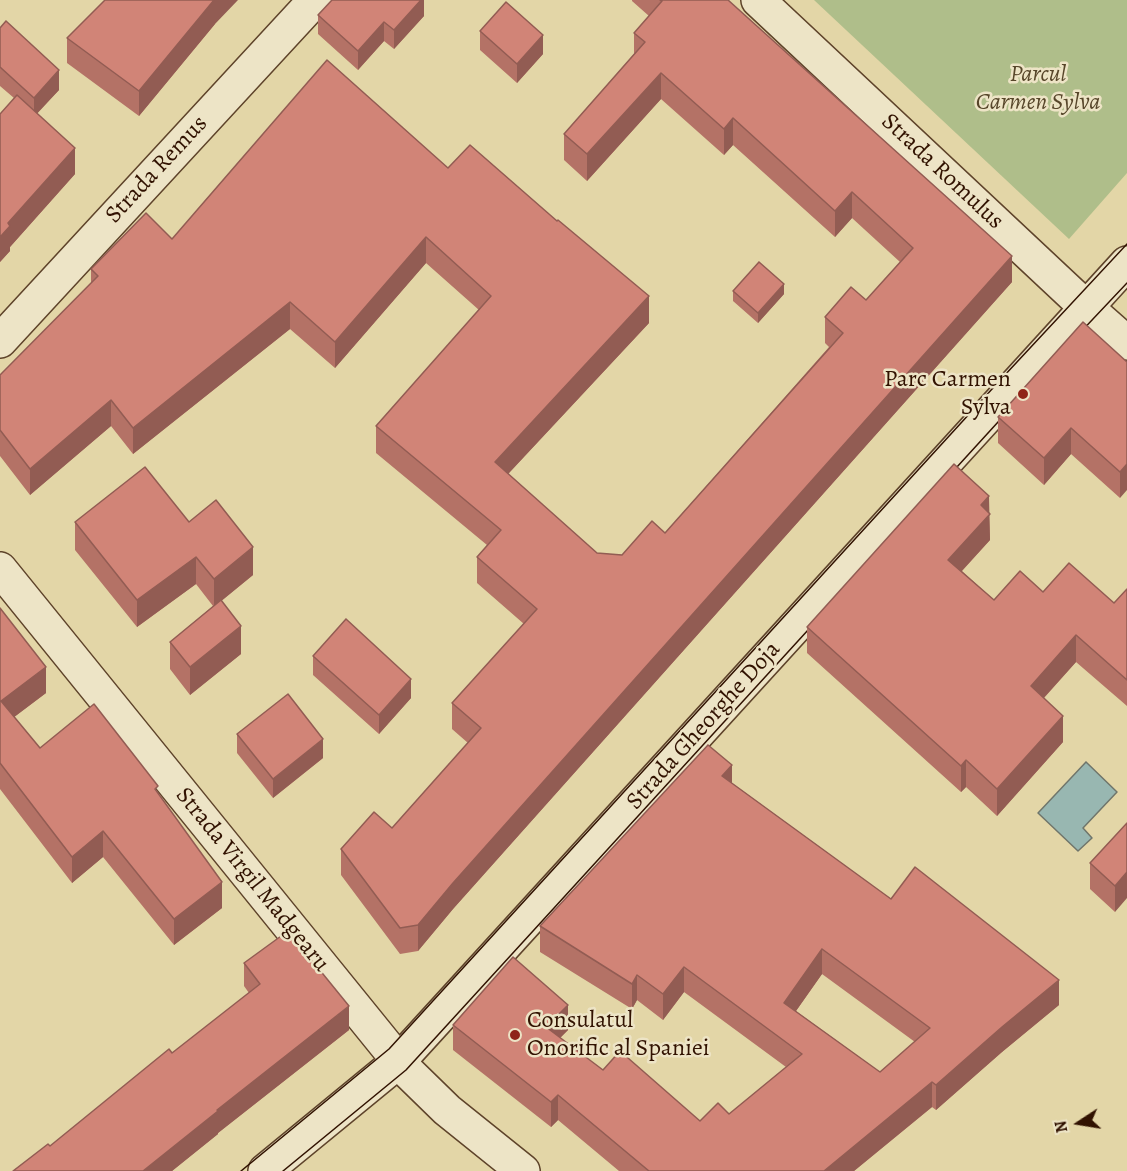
<!DOCTYPE html>
<style>
body{margin:0}
#map{position:relative;width:1127px;height:1171px;overflow:hidden;background:#e3d6a7;font-family:Alegreya,serif}
canvas{display:block}
.north{position:absolute;left:1049px;top:1093px;width:60px;height:60px;-webkit-text-stroke:4px #ede4c6;paint-order:stroke;rotate:258deg;font-size:16px;font-weight:700;line-height:24px;text-align:center;color:#311201}
.north::after{content:'';display:block;margin:auto;width:21px;height:27px;background:#311201;clip-path:polygon(50% 0,100% 100%,50% 72%,0 100%)}
</style>
<div id="map">
<canvas width="1127" height="1171"></canvas>
<div class="north">N</div>
</div>
<script>
const ctx = document.querySelector('canvas').getContext('2d');
ctx.lineJoin = 'round';
function fill(path, color) { ctx.fillStyle = color; ctx.fill(path, 'evenodd'); }
const poly = rows => new Path2D(rows.map(r => 'M' + r).join(''));
function stroke(path, color, width, dash) { ctx.strokeStyle = color; ctx.lineWidth = width; ctx.lineCap = dash ? 'butt' : 'round'; ctx.setLineDash(dash || []); ctx.stroke(path); }
function write(font, color, halo, rows, align = 'center') {
  ctx.font = font + ' Alegreya,serif'; ctx.lineWidth = 5; ctx.setLineDash([]); ctx.textBaseline = 'middle'; ctx.strokeStyle = halo; ctx.fillStyle = color; for (const [text, x, y, turn = 0] of rows) {
    ctx.save(); ctx.translate(x, y); ctx.rotate((+turn || 0) * Math.PI / 180); ctx.textAlign = isNaN(turn) ? turn : align; if (halo) ctx.strokeText(text, 0, 0); ctx.fillText(text, 0, 0); ctx.restore();
  }
}
fill(poly([
 [814,0,1127,0,1127,173,1069,239]
]), '#afbe8a');
const water = poly([
 [1086,762,1117,792,1083,828,1092,838,1078,851,1038,813,1086,762]
]);
fill(water, '#98b7b1');
stroke(water, '#6f756b', 1.5);
const street = poly([
 [758,0,1076,298,1127,343],
 [0,341,315,0],
 [0,569,406,1070,447,1110,523,1171],
 [265,1171,399,1061,1127,263]
]);
stroke(street, '#5e432a', 36);
stroke(street, '#ede4c6', 33);
stroke(poly([
 [1076,337,1127,283],
 [946,479,1009,410],
 [241,1171,389,1049,1003,377,1127,244],
 [283,1171,406,1070,819,618]
]), '#311201', 1.5);
fill(poly([
 [424,0,424,16,394,49,384,41,358,70,318,34,318,15],
 [632,0,728,0,1012,282,453,909,418,951,400,954,341,875,341,849,392,828,468,743,452,729,452,703,524,624,477,583,477,557,487,545,376,453,376,426,479,310,426,263,335,368,290,329,133,454,111,426,30,495,0,456,0,375,91,283,91,269,172,239,448,168,649,323,508,474,597,553,622,555,665,533,829,347,825,343,825,317,866,300,900,262,852,218,835,237,733,145,724,155,661,99,587,181,564,160,564,134,634,54,634,33,649,16,632,1],
 [215,24,139,116,67,63,67,38],
 [0,28,59,90,37,113,75,174,10,247,10,251,0,262,14,98,0,86],
 [480,31,543,54,517,83,480,50],
 [733,291,784,294,758,323,733,301],
 [1127,362,1120,498,1071,454,1044,485,998,443,998,417],
 [989,513,990,540,962,571,994,600,1043,592,1114,603,1127,589,1127,706,1076,662,1044,698,1063,742,997,816,966,787,961,792,807,653,807,627],
 [75,522,189,522,253,575,221,601,241,654,190,695,170,669,170,642,213,606,196,584,137,627,75,550],
 [0,608,46,693,14,717,40,748,158,793,222,908,174,945,103,857,72,883,0,789],
 [313,656,411,698,379,734,313,675],
 [237,734,323,758,273,798,237,753],
 [732,783,891,899,1059,1005,1002,1052,936,1110,932,1107,854,1171,619,1171,558,1120,551,1127,453,1050,453,1025,568,1030,560,1038,603,1070,700,1121,729,1114,786,1067,684,992,663,1020,637,1000,632,1009,540,952,540,926],
 [822,974,915,1042,880,1072,796,1011],
 [1127,823,1115,912,1090,889,1090,863],
 [244,963,349,1030,218,1133,218,1134,172,1171,13,1171,50,1146,172,1053,249,993,244,986]
]), '#b47266');
fill(poly([
 [214,0,238,0,215,24,139,116,139,91],
 [415,0,424,0,424,16,394,49,394,30],
 [384,22,384,41,358,70,358,51],
 [543,35,543,54,517,83,517,64],
 [59,70,59,90,34,117,34,98],
 [661,73,661,99,587,181,587,154],
 [733,118,733,145,724,155,724,129],
 [75,148,75,174,10,247,10,251,0,262,0,237,8,223],
 [852,192,852,218,835,237,835,211],
 [426,237,426,263,335,368,335,342],
 [1012,256,1012,282,453,909,418,951,418,925,453,883],
 [784,284,784,294,758,323,758,313],
 [649,296,649,323,495,488,495,462],
 [290,302,290,329,133,454,133,428],
 [111,400,111,426,30,495,30,469],
 [1071,428,1071,454,1044,485,1044,458],
 [1127,464,1127,490,1120,498,1120,472],
 [989,496,990,540,948,586,948,560,981,505],
 [253,547,253,575,214,607,214,579],
 [196,557,196,584,137,627,137,600],
 [241,626,241,654,190,695,190,667],
 [1076,635,1076,662,1031,712,1031,686],
 [46,667,46,693,1,727,1,701],
 [411,679,411,698,379,734,379,715],
 [1063,716,1063,742,997,816,997,789],
 [323,739,323,758,273,798,273,779],
 [966,760,966,787,961,792,961,766],
 [732,765,732,790,722,776],
 [103,831,103,857,72,883,72,857],
 [1127,872,1127,898,1115,912,1115,886],
 [222,882,222,908,174,945,174,919],
 [822,949,822,974,784,1028,784,1003],
 [684,967,684,992,663,1020,663,994],
 [637,975,637,1000,632,1009,632,984],
 [1059,980,1059,1005,1002,1052,936,1110,936,1085,1002,1027],
 [568,1005,568,1030,546,1052,546,1027],
 [349,1006,349,1030,218,1133,218,1134,172,1171,143,1171,217,1110],
 [932,1082,932,1107,854,1171,824,1171],
 [558,1095,558,1120,551,1127,551,1102]
]), '#925c53');
const building = poly([
 [105,0,214,0,139,91,67,38,105,0],
 [332,0,421,0,394,30,384,22,358,51,318,15,332,0],
 [660,0,728,0,1012,256,453,883,418,925,400,928,341,849,374,812,392,828,481,728,452,703,537,609,477,557,501,530,376,426,491,296,426,237,335,342,290,302,133,428,111,400,30,469,0,430,0,375,98,276,91,269,146,213,172,239,327,60,448,168,470,145,557,221,558,220,649,296,495,462,597,553,622,555,652,521,665,533,843,333,825,317,851,287,866,300,913,248,852,192,835,211,733,118,724,129,661,73,587,154,564,134,645,42,634,33,662,1,660,0],
 [506,2,543,35,517,64,480,31,506,2],
 [6,21,59,70,34,98,0,67,0,28,6,21],
 [17,95,75,148,8,223,10,226,0,237,0,114,17,95],
 [759,262,784,284,758,313,733,291,759,262],
 [1083,322,1127,362,1127,464,1120,472,1071,428,1044,458,998,417,1083,322],
 [954,464,989,496,981,505,990,514,948,560,994,600,1020,571,1043,592,1069,563,1114,603,1127,589,1127,680,1076,635,1031,686,1063,716,997,789,966,760,961,766,807,627,954,464],
 [145,467,189,522,216,500,253,547,214,579,196,557,137,600,75,522,145,467],
 [221,600,241,626,190,667,170,642,221,600],
 [0,608,46,667,1,701,40,748,94,704,158,786,155,789,222,882,174,919,103,831,72,857,0,763,0,608],
 [346,619,411,679,379,715,313,656,346,619],
 [288,694,323,739,273,779,237,734,288,694],
 [708,745,732,765,722,776,891,899,915,867,1059,980,1002,1027,936,1085,932,1082,824,1171,649,1171,558,1095,551,1102,453,1025,513,957,568,1005,546,1027,603,1070,620,1051,700,1121,718,1103,729,1114,802,1054,684,967,663,994,637,975,632,984,540,926,708,745],
 [822,949,930,1028,880,1072,784,1003,822,949],
 [1127,823,1127,872,1115,886,1090,863,1127,823],
 [288,931,349,1006,217,1110,218,1111,143,1171,13,1171,48,1144,50,1146,169,1049,172,1053,260,984,244,963,288,931]
]);
fill(building, '#d18477');
stroke(building, '#925c53', 1.5);
for (const [x, y, r, color] of [
 [1023,394,6,"#8f2418"],
 [515,1035,6,"#8f2418"]
]) { const dot = new Path2D(); dot.arc(x, y, r, 0, 2 * Math.PI); ctx.fillStyle = color; ctx.fill(dot); stroke(dot, '#ede4c6', 2); }
write('italic 24px', '#57462a', '#ede4c6', [
 ["Parcul",1038,75],
 ["Carmen Sylva",1038,103]
]);
write('24px', '#311201', '#ede4c6', [
 ["Strada Remus",157,170,-47],
 ["Strada Romulus",942,172,43],
 ["Strada Gheorghe Doja",704,726,-48],
 ["Strada Virgil Madgearu",252,880,51]
]);
write('24px', '#311201', '#ede4c6', [
 ["Parc Carmen",1011,380],
 ["Sylva",1011,408],
 ["Consulatul",527,1021,"left"],
 ["Onorific al Spaniei",527,1049,"left"]
], 'right');
</script>
